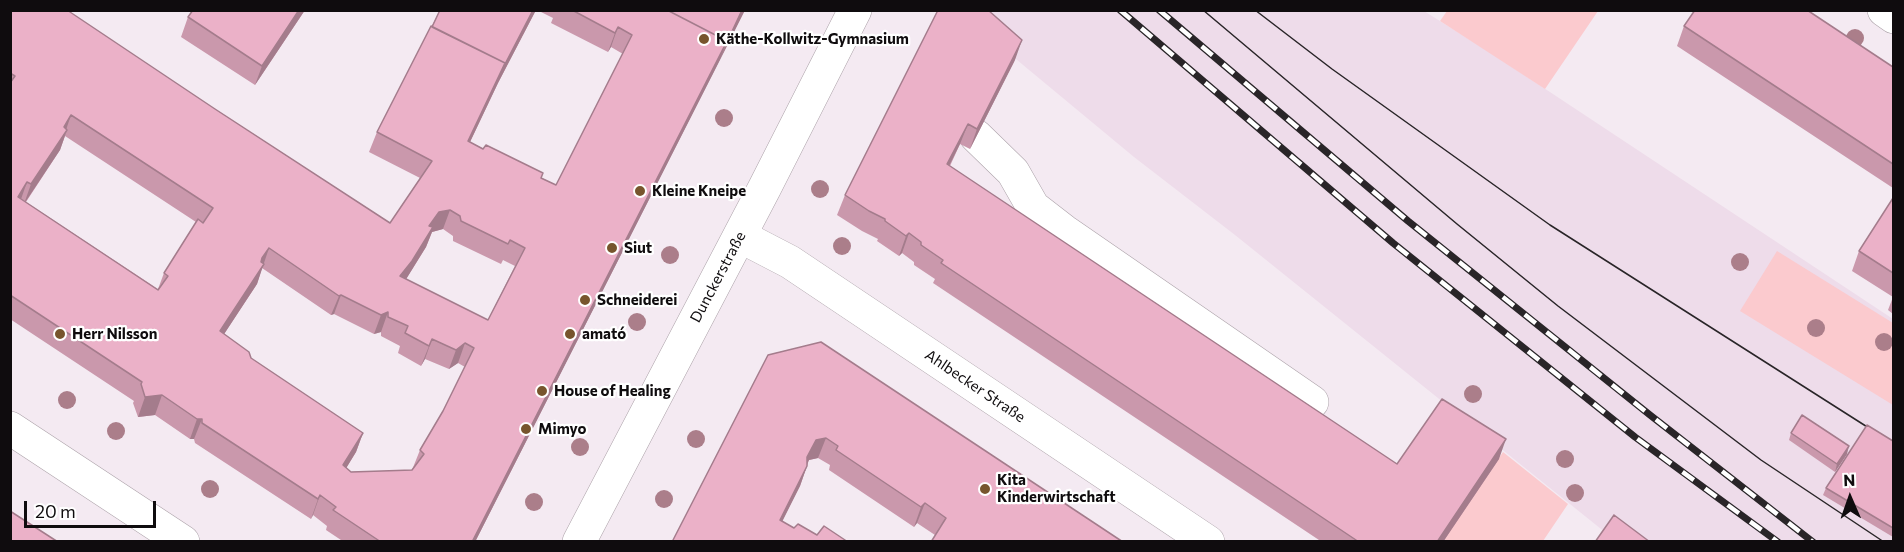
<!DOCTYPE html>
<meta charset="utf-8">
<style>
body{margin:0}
#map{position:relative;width:1904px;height:552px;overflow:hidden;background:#f4eaf2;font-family:Commissioner,sans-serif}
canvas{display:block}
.frame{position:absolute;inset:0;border:12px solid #0f0c0e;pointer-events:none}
.north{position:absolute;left:1820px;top:468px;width:60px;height:60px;-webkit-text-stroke:4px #fff;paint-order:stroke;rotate:358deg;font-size:16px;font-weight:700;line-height:24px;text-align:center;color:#0f0c0e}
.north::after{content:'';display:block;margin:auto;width:21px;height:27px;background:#0f0c0e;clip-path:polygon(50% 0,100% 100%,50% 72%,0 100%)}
.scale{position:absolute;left:24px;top:501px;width:132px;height:27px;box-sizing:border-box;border:3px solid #0f0c0e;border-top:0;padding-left:8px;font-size:18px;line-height:21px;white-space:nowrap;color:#0f0c0e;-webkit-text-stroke:4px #fff;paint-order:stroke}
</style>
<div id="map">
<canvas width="1904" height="552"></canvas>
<div class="frame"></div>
<div class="north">N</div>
<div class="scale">20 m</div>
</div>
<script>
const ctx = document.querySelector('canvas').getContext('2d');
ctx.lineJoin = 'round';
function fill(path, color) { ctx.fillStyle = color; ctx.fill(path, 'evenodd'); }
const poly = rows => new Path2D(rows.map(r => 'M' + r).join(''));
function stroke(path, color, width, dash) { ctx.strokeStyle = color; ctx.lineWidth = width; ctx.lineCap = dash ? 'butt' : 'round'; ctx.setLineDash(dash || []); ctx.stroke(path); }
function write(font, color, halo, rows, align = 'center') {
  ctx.font = font + ' Commissioner,sans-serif'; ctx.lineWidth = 4.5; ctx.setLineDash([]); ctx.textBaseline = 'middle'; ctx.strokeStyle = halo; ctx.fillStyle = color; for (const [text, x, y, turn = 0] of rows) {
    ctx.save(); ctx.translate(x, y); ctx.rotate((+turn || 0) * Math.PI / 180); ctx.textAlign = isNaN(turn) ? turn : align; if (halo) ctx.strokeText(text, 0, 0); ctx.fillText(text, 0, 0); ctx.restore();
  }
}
fill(poly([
 [958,11,1424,11,1494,55,1893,319,1893,541,1616,541,1235,235,1134,157]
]), '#eedcea');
fill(poly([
 [1447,11,1447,10,1598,11,1545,89,1440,21],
 [1777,251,1893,323,1893,405,1740,311],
 [1503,452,1568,504,1543,541,1443,541]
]), '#fbcace');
const minor = poly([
 [1884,10,1894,17],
 [976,136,1013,172,1033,207,1064,231,1312,402],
 [740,236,790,262,1208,542],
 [10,428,183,542],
 [579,542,764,189,855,10]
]);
stroke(minor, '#aba1a8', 34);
stroke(minor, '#fff', 33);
stroke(poly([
 [1203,10,1457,224,1558,306,1761,460,1884,542],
 [1255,10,1332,69,1550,225,1894,444]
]), '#292528', 1.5);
const rail = poly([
 [1120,10,1393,243,1635,437,1778,542],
 [1159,10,1408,221,1650,415,1813,542]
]);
stroke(rail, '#292528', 7);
stroke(rail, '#fff', 4.5, [14]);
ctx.fillStyle = '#ab7e8a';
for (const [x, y] of [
 [1855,38],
 [724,118],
 [820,189],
 [842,246],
 [670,255],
 [1740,262],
 [637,322],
 [1816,328],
 [1884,342],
 [1473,394],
 [67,400],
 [116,431],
 [696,439],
 [580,447],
 [1565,459],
 [210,489],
 [1575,493],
 [664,499],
 [534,502]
]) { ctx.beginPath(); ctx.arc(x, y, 9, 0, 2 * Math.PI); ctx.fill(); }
fill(poly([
 [10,10,215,109,390,223,420,178,369,152,377,132,440,10,536,10,498,83,470,142,556,185,623,54,611,47,608,52,551,23,553,18,537,10,745,10,475,542,344,542,326,530,327,526,313,515,311,519,195,443,194,439,190,439,155,415,138,417,133,403,134,401,10,319],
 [65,136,196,222,164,273,158,289,26,202,60,150],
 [443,229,453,236,453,241,501,264,503,260,515,266,488,320,406,279,426,247,432,232],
 [262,268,331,315,334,314,374,334,381,332,381,336,400,346,398,353,421,366,425,359,449,369,458,363,465,367,443,411,420,450,412,470,351,472,346,468,356,452,363,433,251,358,224,334,257,284],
 [305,10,255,85,181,37,188,17],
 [1684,26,1893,67,1893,188,1677,46],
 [1015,60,970,149,960,144,950,166,1397,464,1499,459,1443,542,1322,542,933,283,935,279,914,265,914,262,902,253,899,256,877,241,878,239,862,231,837,215,845,195],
 [1893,198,1893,314,1888,310,1893,297,1852,271,1859,251],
 [768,355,1123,542,935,535,917,523,914,527,829,470,830,465,818,458,809,460,800,486,782,521,794,528,817,535,848,542,672,542],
 [1791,433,1847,454,1835,472,1789,440],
 [1893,441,1893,537,1823,495,1826,488]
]), '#ca98ac');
fill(poly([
 [299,10,305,10,255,85,262,66],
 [533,10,536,10,498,83,461,161,468,141,505,63],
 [742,10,745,10,720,60,727,42],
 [618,27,611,47,608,52,615,33],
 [1022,40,1015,60,970,149,977,129],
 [727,41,720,60,475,542,472,542],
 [71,115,64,136,67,130,60,150,24,204,31,184],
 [968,124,960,144,940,184,947,164],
 [27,182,20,202,18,197],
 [450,210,443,229,432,232,426,247,405,281,400,276,429,226,439,212],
 [909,233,902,253,899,256,906,236],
 [269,248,257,284,213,351,220,331,262,258],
 [341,295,334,314,331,315,339,296],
 [388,312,381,332,374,334,381,315],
 [432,339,425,359,421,366,429,346],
 [465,343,458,363,449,369,456,350],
 [162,395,155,415,138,417,145,397],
 [197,419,202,419,194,439,190,439],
 [363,433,356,452,336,485,343,465],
 [826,438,818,458,809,460,800,477,807,457,816,440],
 [1506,439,1499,459,1443,542,1437,542],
 [1849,446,1847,454,1835,472,1837,464],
 [807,466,800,486,773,540,780,520],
 [320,495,313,515,311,519,318,499],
 [925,503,917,523,914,527,921,507]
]), '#a47c8c');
const building = poly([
 [10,10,67,10,215,109,390,223,432,161,377,132,431,26,505,63,468,141,483,149,486,145,543,173,541,178,556,185,632,35,618,27,615,33,572,10,667,10,727,41,472,542,381,542,333,510,336,507,320,495,318,499,202,423,202,419,197,419,162,395,145,397,141,384,142,382,10,295,10,83,15,76,10,73,10,10],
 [71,115,213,208,203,223,198,219,164,273,168,276,158,290,18,197,27,182,31,184,67,130,64,127,71,115],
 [450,210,460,216,461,221,508,244,510,240,525,248,488,320,400,276,412,261,433,227,429,226,439,212,450,210],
 [269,248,339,296,341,295,381,315,388,312,388,317,408,326,405,333,429,346,432,339,456,350,465,343,474,348,443,411,420,450,424,454,412,470,351,472,343,465,363,433,251,358,249,352,220,331,264,264,261,262,262,258,269,248],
 [193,10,299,10,262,66,188,17,193,10],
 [440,10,533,10,504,66,505,63,432,27,440,10],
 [667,10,742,10,727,42,727,41,667,10],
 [938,10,988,10,1022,40,977,129,968,124,947,164,1397,464,1442,399,1506,439,1437,542,1359,542,941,263,943,260,921,245,921,242,909,233,906,236,885,221,885,219,869,211,845,195,938,10],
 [1695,10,1807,10,1893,67,1893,164,1684,26,1695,10],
 [1893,198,1893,273,1859,251,1893,198],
 [821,342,1123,542,931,542,946,518,925,503,921,507,836,450,838,446,826,438,816,440,807,457,807,466,780,520,794,528,798,524,817,535,824,526,848,542,672,542,768,355,821,342],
 [1802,415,1849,446,1837,464,1791,433,1802,415],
 [1867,425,1893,441,1893,528,1826,488,1867,425],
 [10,511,58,542,10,542,10,511],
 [1614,515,1650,542,1595,542,1614,515]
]);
fill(building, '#ebb1c8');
stroke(building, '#a47c8c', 1.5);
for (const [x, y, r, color] of [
 [704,39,6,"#77552d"],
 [640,191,6,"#77552d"],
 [612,248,6,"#77552d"],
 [585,300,6,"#77552d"],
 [60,334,6,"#77552d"],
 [570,334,6,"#77552d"],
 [542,391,6,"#77552d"],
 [526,429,6,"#77552d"],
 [985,489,6,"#77552d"]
]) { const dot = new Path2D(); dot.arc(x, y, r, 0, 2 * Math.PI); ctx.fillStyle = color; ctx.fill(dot); stroke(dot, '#fff', 2); }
write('bold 15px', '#0f0c0e', '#fff', [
 ["Käthe-Kollwitz-Gymnasium",716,39],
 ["Kleine Kneipe",652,191],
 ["Siut",624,248],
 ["Schneiderei",597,300],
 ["Herr Nilsson",72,334],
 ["amató",582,334],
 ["House of Healing",554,391],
 ["Mimyo",538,429],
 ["Kita",997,480],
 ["Kinderwirtschaft",997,497]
], 'left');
write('15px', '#0f0c0e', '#fff', [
 ["Dunckerstraße",718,277,-62],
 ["Ahlbecker Straße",975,386,34]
]);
</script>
